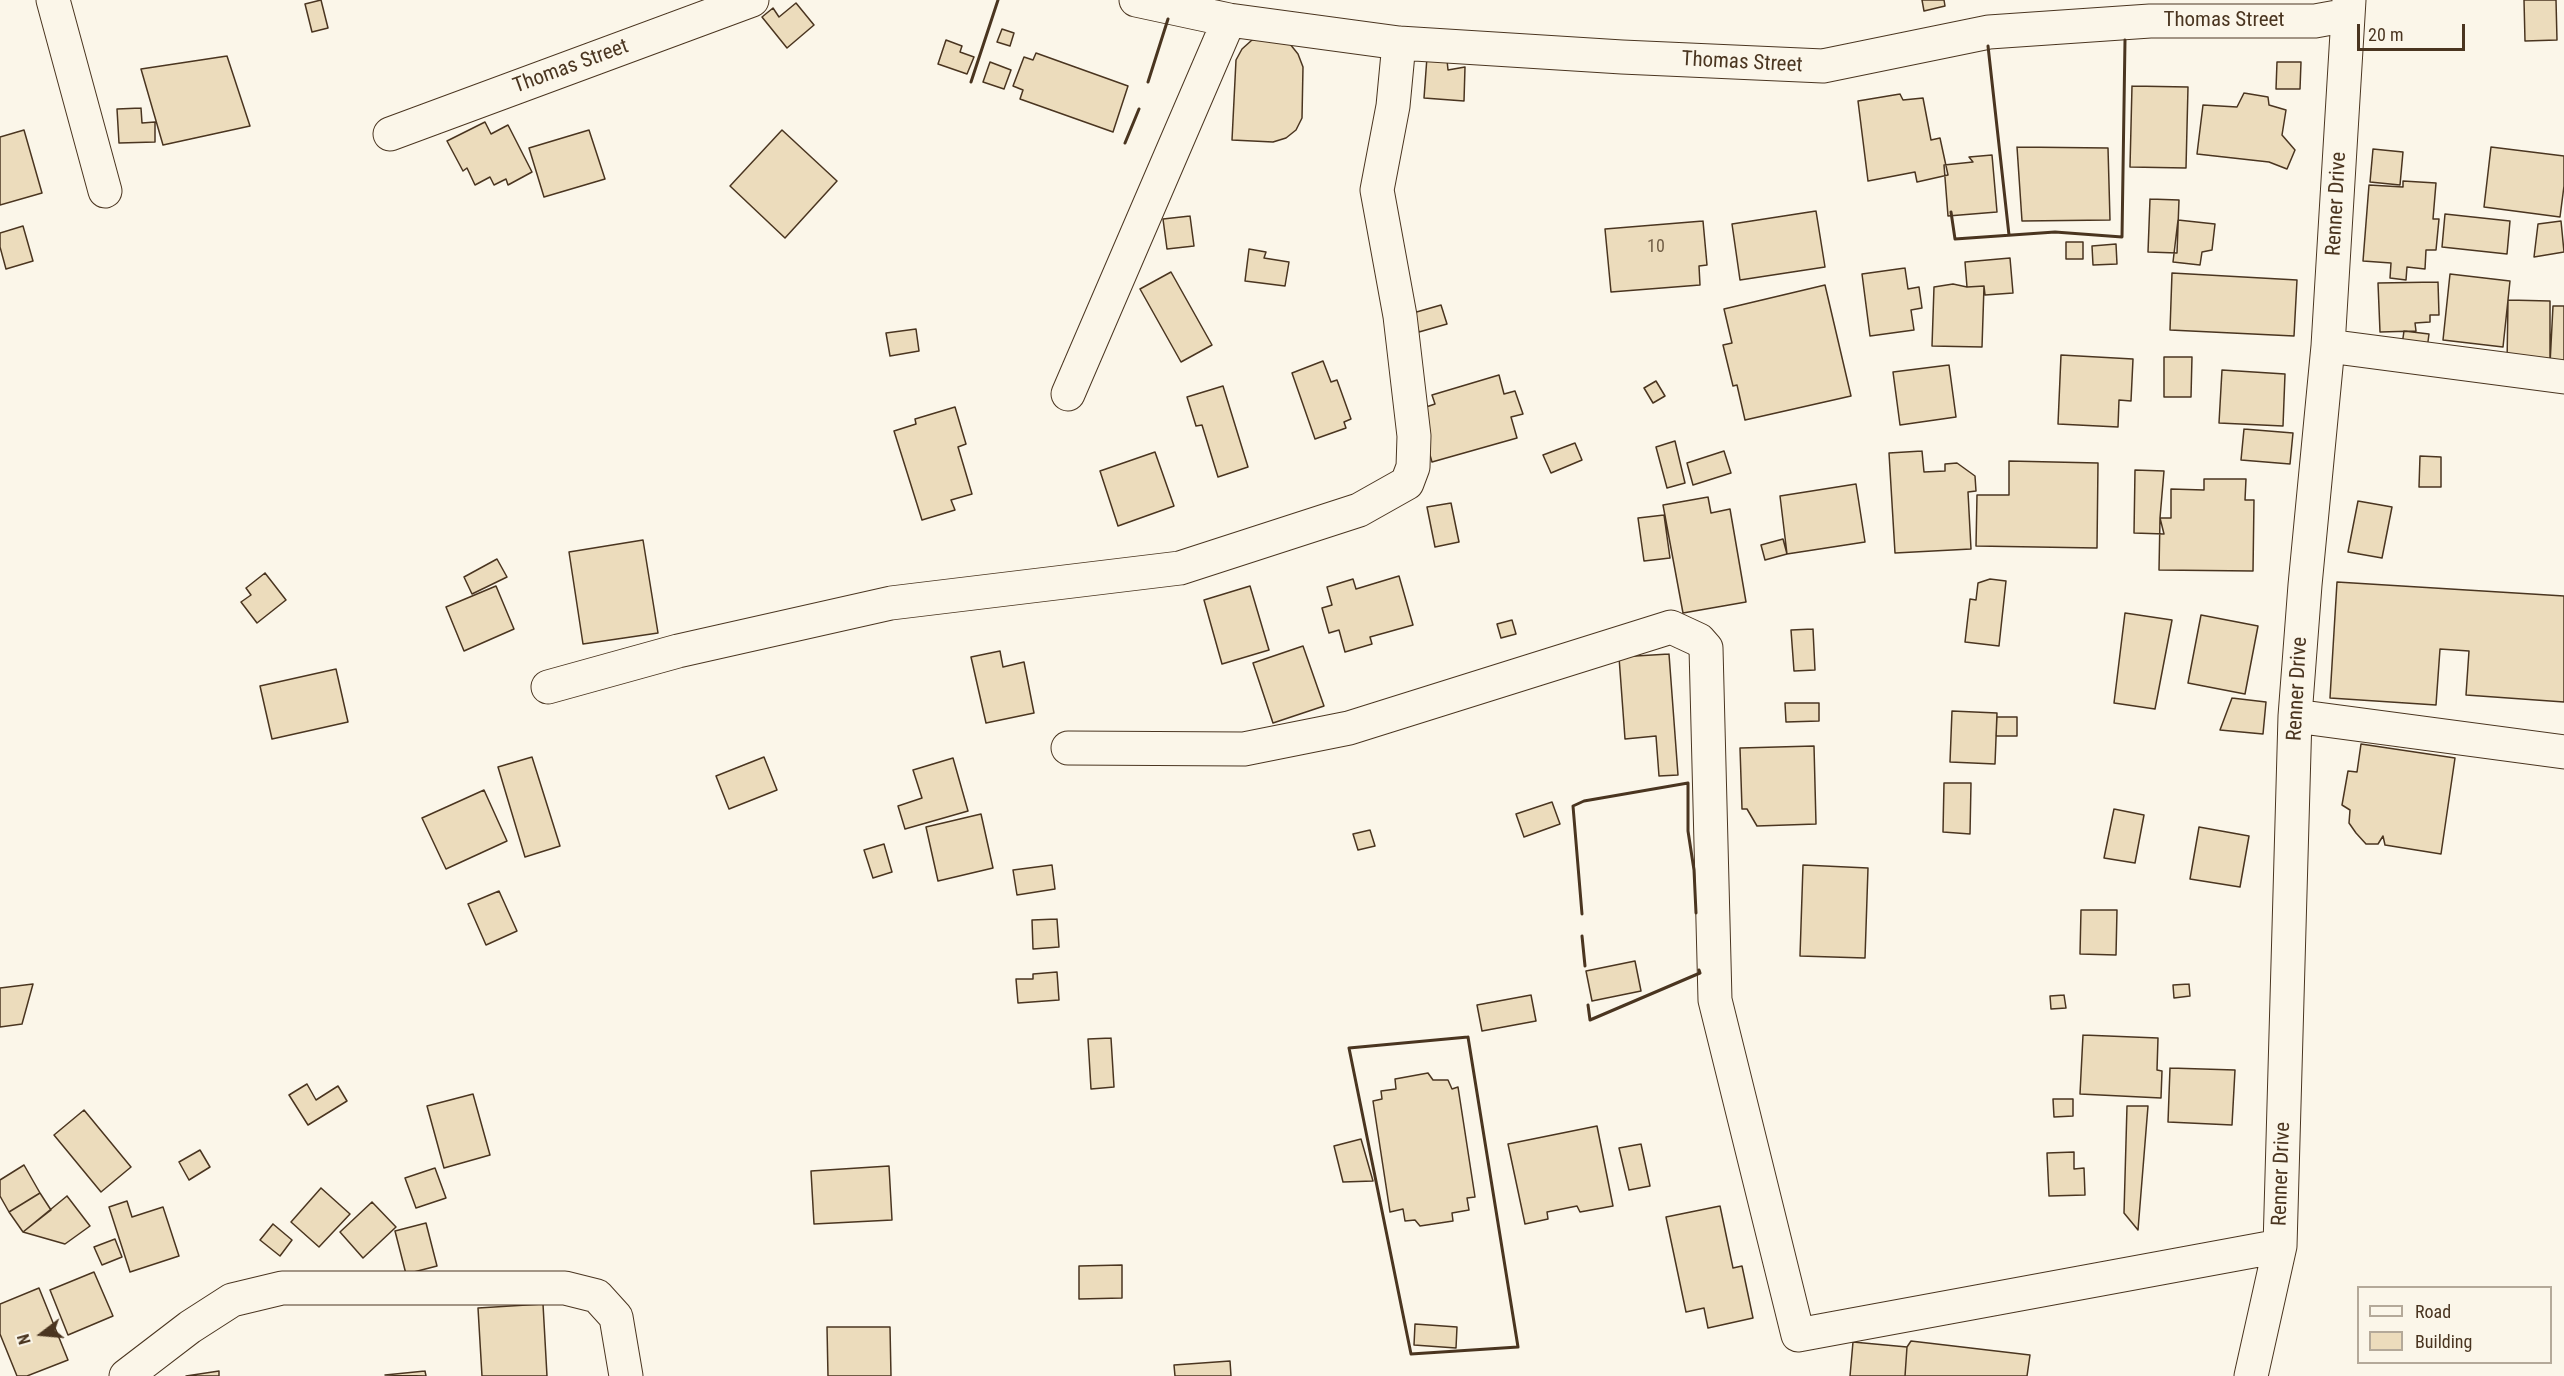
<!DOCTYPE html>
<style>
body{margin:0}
#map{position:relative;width:2564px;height:1376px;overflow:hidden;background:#fbf6e9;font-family:"Roboto Condensed",sans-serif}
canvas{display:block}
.legend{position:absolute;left:2357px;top:1286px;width:195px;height:78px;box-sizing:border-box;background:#fbf6e9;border:2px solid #b4a999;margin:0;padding:8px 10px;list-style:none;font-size:18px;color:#4a3520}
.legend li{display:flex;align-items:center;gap:12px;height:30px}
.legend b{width:30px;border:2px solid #b4a999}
.north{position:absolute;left:12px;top:1304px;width:60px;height:60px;-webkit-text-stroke:4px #fbf6e9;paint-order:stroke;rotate:254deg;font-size:16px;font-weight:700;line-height:24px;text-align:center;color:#4a3520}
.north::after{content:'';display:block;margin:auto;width:21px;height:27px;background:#4a3520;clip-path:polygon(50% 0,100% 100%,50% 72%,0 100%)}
.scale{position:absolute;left:2357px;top:24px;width:108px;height:27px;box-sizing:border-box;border:3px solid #4a3520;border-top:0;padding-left:8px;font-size:18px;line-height:21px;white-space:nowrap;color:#4a3520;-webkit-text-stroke:4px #fbf6e9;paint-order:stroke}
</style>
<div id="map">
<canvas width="2564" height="1376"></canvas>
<ul class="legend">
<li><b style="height:8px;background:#fbf6e9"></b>Road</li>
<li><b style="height:16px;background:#ecdcbc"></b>Building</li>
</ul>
<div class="north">N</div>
<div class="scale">20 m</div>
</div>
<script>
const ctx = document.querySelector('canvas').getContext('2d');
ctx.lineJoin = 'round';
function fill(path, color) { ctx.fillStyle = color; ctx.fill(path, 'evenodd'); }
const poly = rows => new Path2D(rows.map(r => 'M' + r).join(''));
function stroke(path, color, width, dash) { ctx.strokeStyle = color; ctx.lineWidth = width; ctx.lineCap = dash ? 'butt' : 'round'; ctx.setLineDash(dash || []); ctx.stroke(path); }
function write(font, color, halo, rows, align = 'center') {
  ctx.font = font + ' "Roboto Condensed",sans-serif'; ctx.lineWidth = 4.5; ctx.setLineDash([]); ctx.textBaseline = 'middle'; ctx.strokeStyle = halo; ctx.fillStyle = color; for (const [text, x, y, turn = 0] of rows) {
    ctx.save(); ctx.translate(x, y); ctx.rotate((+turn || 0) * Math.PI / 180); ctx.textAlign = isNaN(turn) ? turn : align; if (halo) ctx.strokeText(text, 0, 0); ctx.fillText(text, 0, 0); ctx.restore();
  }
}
const building = poly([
 [321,0,328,28,312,32,305,4,321,0],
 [1922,0,1944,0,1945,6,1924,11,1922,0],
 [2524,0,2556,0,2557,40,2525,41,2524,0],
 [796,3,814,25,787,48,762,17,773,8,779,17,796,3],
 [1002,29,1014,33,1010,46,997,42,1002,29],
 [1265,37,1290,44,1298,54,1303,67,1302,118,1296,130,1286,138,1273,142,1232,140,1236,60,1242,49,1252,40,1265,37],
 [946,40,962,46,960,52,974,57,967,74,938,64,946,40],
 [1036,53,1128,86,1113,132,1020,99,1023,90,1013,86,1024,57,1033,60,1036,53],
 [227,56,250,126,163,145,141,69,227,56],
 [1427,57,1447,60,1448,70,1465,67,1464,101,1424,98,1427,57],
 [990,62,1011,70,1004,89,983,82,990,62],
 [2277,62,2301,62,2300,89,2276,89,2277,62],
 [2132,86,2188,87,2186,168,2130,167,2132,86],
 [2244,93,2268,97,2269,105,2286,110,2282,135,2295,150,2287,169,2269,162,2197,154,2203,105,2237,107,2244,93],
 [1900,94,1903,100,1923,98,1931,140,1940,138,1948,175,1917,182,1915,172,1868,181,1858,101,1900,94],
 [141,108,142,123,155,122,155,142,119,143,117,109,141,108],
 [485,122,491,134,508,125,532,172,508,185,506,179,494,185,490,177,475,185,467,168,463,171,447,141,485,122],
 [24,130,42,193,0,205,0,137,24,130],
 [589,130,605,179,544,197,529,148,589,130],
 [782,130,837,181,785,238,730,186,782,130],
 [2017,147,2108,148,2110,220,2022,221,2017,147],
 [2491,147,2564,156,2564,186,2560,217,2484,207,2491,147],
 [2373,149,2403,152,2400,185,2370,182,2373,149],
 [1992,155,1997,212,1948,216,1944,165,1973,162,1969,157,1992,155],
 [2403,181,2436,183,2433,219,2439,219,2436,250,2426,250,2425,269,2407,267,2406,280,2390,278,2391,263,2363,261,2369,185,2403,187,2403,181],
 [2150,199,2179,200,2177,253,2148,252,2150,199],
 [1816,211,1825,267,1740,280,1732,224,1816,211],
 [2445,214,2510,221,2507,254,2442,247,2445,214],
 [1190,216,1194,246,1167,249,1163,219,1190,216],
 [2178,220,2215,224,2212,250,2202,252,2200,265,2173,262,2178,220],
 [1703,221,1707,265,1699,266,1700,285,1611,292,1605,229,1703,221],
 [2561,221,2564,252,2534,257,2538,224,2561,221],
 [23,226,33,261,6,269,0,247,0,233,23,226],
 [2066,242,2083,242,2083,259,2066,259,2066,242],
 [2116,244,2117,264,2093,265,2092,246,2116,244],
 [1249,249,1266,252,1264,258,1289,262,1285,286,1245,281,1249,249],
 [2010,258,2013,293,1985,295,1984,286,1967,287,1965,262,2010,258],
 [1905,268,1908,289,1919,287,1922,308,1911,310,1914,330,1870,336,1862,274,1905,268],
 [1171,272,1212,345,1181,362,1140,289,1171,272],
 [2172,273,2297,280,2294,336,2170,330,2172,273],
 [2450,274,2510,281,2503,347,2443,340,2450,274],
 [2438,282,2439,315,2430,315,2430,322,2415,323,2416,331,2380,332,2378,283,2438,282],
 [1953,284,1967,287,1984,286,1982,347,1932,346,1934,287,1953,284],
 [1825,285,1851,396,1745,420,1737,385,1733,386,1723,345,1732,343,1724,309,1825,285],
 [2508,300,2550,301,2550,364,2507,364,2508,300],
 [1441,305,1447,324,1419,332,1413,313,1441,305],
 [2553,306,2564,306,2564,365,2550,364,2553,306],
 [916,329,919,351,890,356,886,333,916,329],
 [2404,331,2429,334,2427,349,2402,345,2404,331],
 [2061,355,2133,359,2131,401,2119,400,2118,427,2058,424,2061,355],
 [2164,357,2192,357,2191,397,2164,397,2164,357],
 [1323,361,1331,382,1337,380,1351,419,1344,422,1346,428,1315,439,1292,373,1323,361],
 [1949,365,1956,417,1900,425,1893,372,1949,365],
 [2222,370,2285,374,2283,426,2219,423,2222,370],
 [1499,375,1504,394,1515,391,1523,414,1511,417,1517,438,1432,462,1417,410,1435,404,1432,395,1499,375],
 [1656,381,1665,396,1653,403,1644,388,1656,381],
 [1223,386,1248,467,1218,477,1202,425,1196,426,1187,397,1223,386],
 [955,407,966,444,958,447,972,494,951,500,955,510,922,520,894,431,916,424,915,419,955,407],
 [2244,429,2293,433,2290,464,2241,460,2244,429],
 [1675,441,1685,483,1667,488,1656,447,1675,441],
 [1575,443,1582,460,1551,473,1543,455,1575,443],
 [1724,451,1731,473,1693,485,1687,463,1724,451],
 [1922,451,1924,472,1945,471,1945,464,1957,463,1975,476,1976,491,1968,492,1971,549,1895,553,1889,453,1922,451],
 [1155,452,1174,506,1118,526,1100,471,1155,452],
 [2420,456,2441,457,2441,487,2419,487,2420,456],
 [2009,461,2098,463,2097,548,1976,546,1977,495,2009,495,2009,461],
 [2135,470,2164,471,2160,518,2164,534,2134,533,2135,470],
 [2204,479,2246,479,2245,500,2254,500,2253,571,2159,570,2160,518,2171,518,2171,489,2204,490,2204,479],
 [1856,484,1865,542,1787,554,1780,496,1856,484],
 [1708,497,1711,513,1730,509,1746,602,1683,613,1663,505,1708,497],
 [2358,501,2392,507,2382,558,2348,552,2358,501],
 [1451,503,1459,542,1435,547,1427,507,1451,503],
 [1664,515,1670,558,1644,561,1638,518,1664,515],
 [1783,539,1787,554,1765,560,1761,545,1783,539],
 [643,540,658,633,583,644,569,552,643,540],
 [497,559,507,577,472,594,464,577,497,559],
 [265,573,286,600,257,623,241,602,251,595,246,588,265,573],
 [1399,576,1413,625,1370,637,1372,644,1345,652,1339,630,1329,633,1322,608,1332,605,1327,587,1353,579,1356,589,1399,576],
 [1990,579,2006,581,1999,646,1965,642,1970,599,1976,600,1978,583,1990,579],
 [2337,582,2564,596,2564,702,2466,695,2469,651,2440,649,2436,705,2330,698,2337,582],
 [496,586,514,629,464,651,446,607,496,586],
 [1250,586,1269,650,1222,664,1204,600,1250,586],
 [2125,613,2172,620,2155,709,2114,703,2125,613],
 [2201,615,2258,626,2245,694,2188,683,2201,615],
 [1512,620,1516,634,1501,638,1497,624,1512,620],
 [1813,629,1815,670,1794,671,1791,630,1813,629],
 [1303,646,1324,706,1273,723,1253,663,1303,646],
 [1000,651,1003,667,1024,662,1034,713,986,723,971,657,1000,651],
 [1669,654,1678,775,1659,776,1656,736,1625,739,1619,657,1669,654],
 [336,669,348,722,272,739,260,686,336,669],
 [2232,698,2266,702,2263,734,2220,730,2232,698],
 [1785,703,1819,703,1819,721,1786,722,1785,703],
 [1952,711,1997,713,1995,764,1950,762,1952,711],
 [1997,717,2017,717,2017,736,1996,736,1997,717],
 [2361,744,2455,758,2441,854,2385,845,2383,836,2378,844,2366,844,2356,833,2349,823,2350,810,2342,805,2348,771,2357,772,2361,744],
 [1814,746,1816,824,1757,826,1747,809,1742,809,1740,748,1814,746],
 [532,757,560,846,525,857,498,767,532,757],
 [764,757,777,790,729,809,716,776,764,757],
 [953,758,968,811,905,829,898,806,922,798,913,770,953,758],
 [1944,783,1971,783,1970,834,1943,832,1944,783],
 [484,790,507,841,446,869,422,818,484,790],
 [1552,802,1560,824,1524,837,1516,814,1552,802],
 [2114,809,2144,815,2135,863,2104,858,2114,809],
 [981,814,993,868,938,881,926,827,981,814],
 [2199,827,2249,836,2240,887,2190,879,2199,827],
 [1370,830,1375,846,1358,850,1353,834,1370,830],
 [884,844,892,872,873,878,864,850,884,844],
 [1052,865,1055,889,1017,895,1013,870,1052,865],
 [1803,865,1868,868,1865,958,1800,956,1803,865],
 [499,891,517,931,486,945,468,904,499,891],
 [2081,910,2117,910,2116,955,2080,954,2081,910],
 [1057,919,1059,947,1033,949,1032,920,1057,919],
 [1635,961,1641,991,1592,1001,1586,971,1635,961],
 [1057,972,1059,1000,1018,1003,1016,979,1033,979,1033,974,1057,972],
 [33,984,22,1024,0,1027,0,988,33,984],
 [2189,984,2190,996,2174,998,2173,985,2189,984],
 [1531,995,1536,1021,1482,1031,1477,1005,1531,995],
 [2064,995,2066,1008,2051,1009,2050,996,2064,995],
 [2083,1035,2158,1038,2157,1070,2162,1071,2161,1098,2080,1094,2083,1035],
 [1111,1038,1114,1087,1091,1089,1088,1039,1111,1038],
 [2170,1068,2235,1070,2232,1125,2168,1122,2170,1068],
 [1428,1073,1433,1080,1448,1080,1452,1089,1458,1087,1475,1197,1467,1198,1469,1210,1452,1213,1453,1221,1420,1226,1415,1220,1405,1221,1403,1209,1390,1212,1373,1101,1382,1099,1381,1091,1396,1089,1395,1079,1428,1073],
 [307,1084,316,1100,338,1086,347,1101,308,1125,289,1095,307,1084],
 [473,1094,490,1155,444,1168,427,1106,473,1094],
 [2053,1099,2073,1099,2073,1116,2054,1117,2053,1099],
 [2127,1106,2148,1106,2138,1230,2124,1213,2127,1106],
 [84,1110,131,1167,101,1192,54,1135,84,1110],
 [1597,1126,1613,1206,1580,1212,1577,1206,1547,1212,1548,1219,1525,1224,1508,1144,1597,1126],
 [1361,1139,1373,1181,1343,1182,1334,1146,1361,1139],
 [1641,1144,1650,1186,1629,1190,1619,1148,1641,1144],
 [200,1150,210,1167,189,1180,179,1162,200,1150],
 [2074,1152,2074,1169,2084,1168,2085,1195,2049,1196,2047,1153,2074,1152],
 [24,1165,40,1193,9,1212,0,1196,0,1180,24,1165],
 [889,1166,892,1220,814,1224,811,1171,889,1166],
 [435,1168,446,1198,416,1208,405,1178,435,1168],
 [321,1188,350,1214,319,1247,291,1222,321,1188],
 [40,1193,51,1210,23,1232,9,1212,40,1193],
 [67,1196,90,1226,65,1244,23,1232,67,1196],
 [127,1201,132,1217,163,1207,179,1256,130,1272,109,1207,127,1201],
 [372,1202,396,1227,363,1258,340,1232,372,1202],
 [1720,1206,1733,1268,1742,1266,1753,1318,1708,1328,1704,1308,1686,1312,1666,1217,1720,1206],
 [426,1223,437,1266,406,1274,395,1231,426,1223],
 [273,1224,292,1240,280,1256,260,1240,273,1224],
 [115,1239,122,1257,102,1265,94,1247,115,1239],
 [1122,1265,1122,1298,1079,1299,1079,1266,1122,1265],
 [94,1272,113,1316,68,1335,50,1290,94,1272],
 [39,1288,68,1360,27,1376,17,1376,0,1334,0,1304,39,1288],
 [543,1304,547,1376,482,1376,478,1308,543,1304],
 [1415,1324,1457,1327,1456,1348,1414,1345,1415,1324],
 [827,1327,890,1327,891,1376,828,1376,827,1327],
 [1911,1341,2030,1355,2027,1376,1905,1376,1907,1347,1911,1341],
 [1853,1342,1907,1347,1905,1376,1850,1376,1853,1342],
 [1230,1361,1231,1376,1175,1376,1174,1365,1230,1361],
 [219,1371,219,1376,186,1376,219,1371],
 [425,1371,426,1376,385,1375,425,1371]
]);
fill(building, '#ecdcbc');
stroke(building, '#4a3520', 1.5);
const street = poly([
 [53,0,105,191],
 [1136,0,1229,20,1399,43,1622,57,1823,66,1989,32,2150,21,2315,21,2348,15],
 [390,134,752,0],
 [2328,346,2564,377],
 [1068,394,1229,20],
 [548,687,678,651,891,603,1180,568,1359,510,1407,483,1413,467,1414,436,1400,316,1377,190,1393,106,1399,43],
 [2295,716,2564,752],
 [1068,748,1244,749,1349,728,1671,627,1699,640,1706,648,1715,1000,1798,1335,2280,1246],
 [126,1376,190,1327,232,1300,282,1288,565,1288,597,1296,616,1317,626,1376],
 [2251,1376,2280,1246,2295,716,2305,585,2328,346,2349,0]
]);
stroke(street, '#4a3520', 35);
stroke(street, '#fbf6e9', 33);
stroke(poly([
 [1988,46,2009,235],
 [971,82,998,0],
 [1148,82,1168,19],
 [1125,143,1139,109],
 [1951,212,1955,239,2055,232,2122,237,2125,40],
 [1582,914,1573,806,1584,801,1688,783,1688,831,1694,870,1696,913],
 [1582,936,1585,966],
 [1588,1005,1590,1020,1700,973,1699,970],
 [1468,1037,1518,1347,1411,1354,1349,1048,1468,1037]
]), '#4a3520', 3);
write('18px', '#725f47', null, [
 ["10",1656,247]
]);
write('21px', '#4a3520', '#fbf6e9', [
 ["Thomas Street",2224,21],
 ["Thomas Street",1742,63,3],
 ["Thomas Street",571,67,-20],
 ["Renner Drive",2337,204,-87],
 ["Renner Drive",2298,689,-87],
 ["Renner Drive",2282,1174,-88]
]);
</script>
